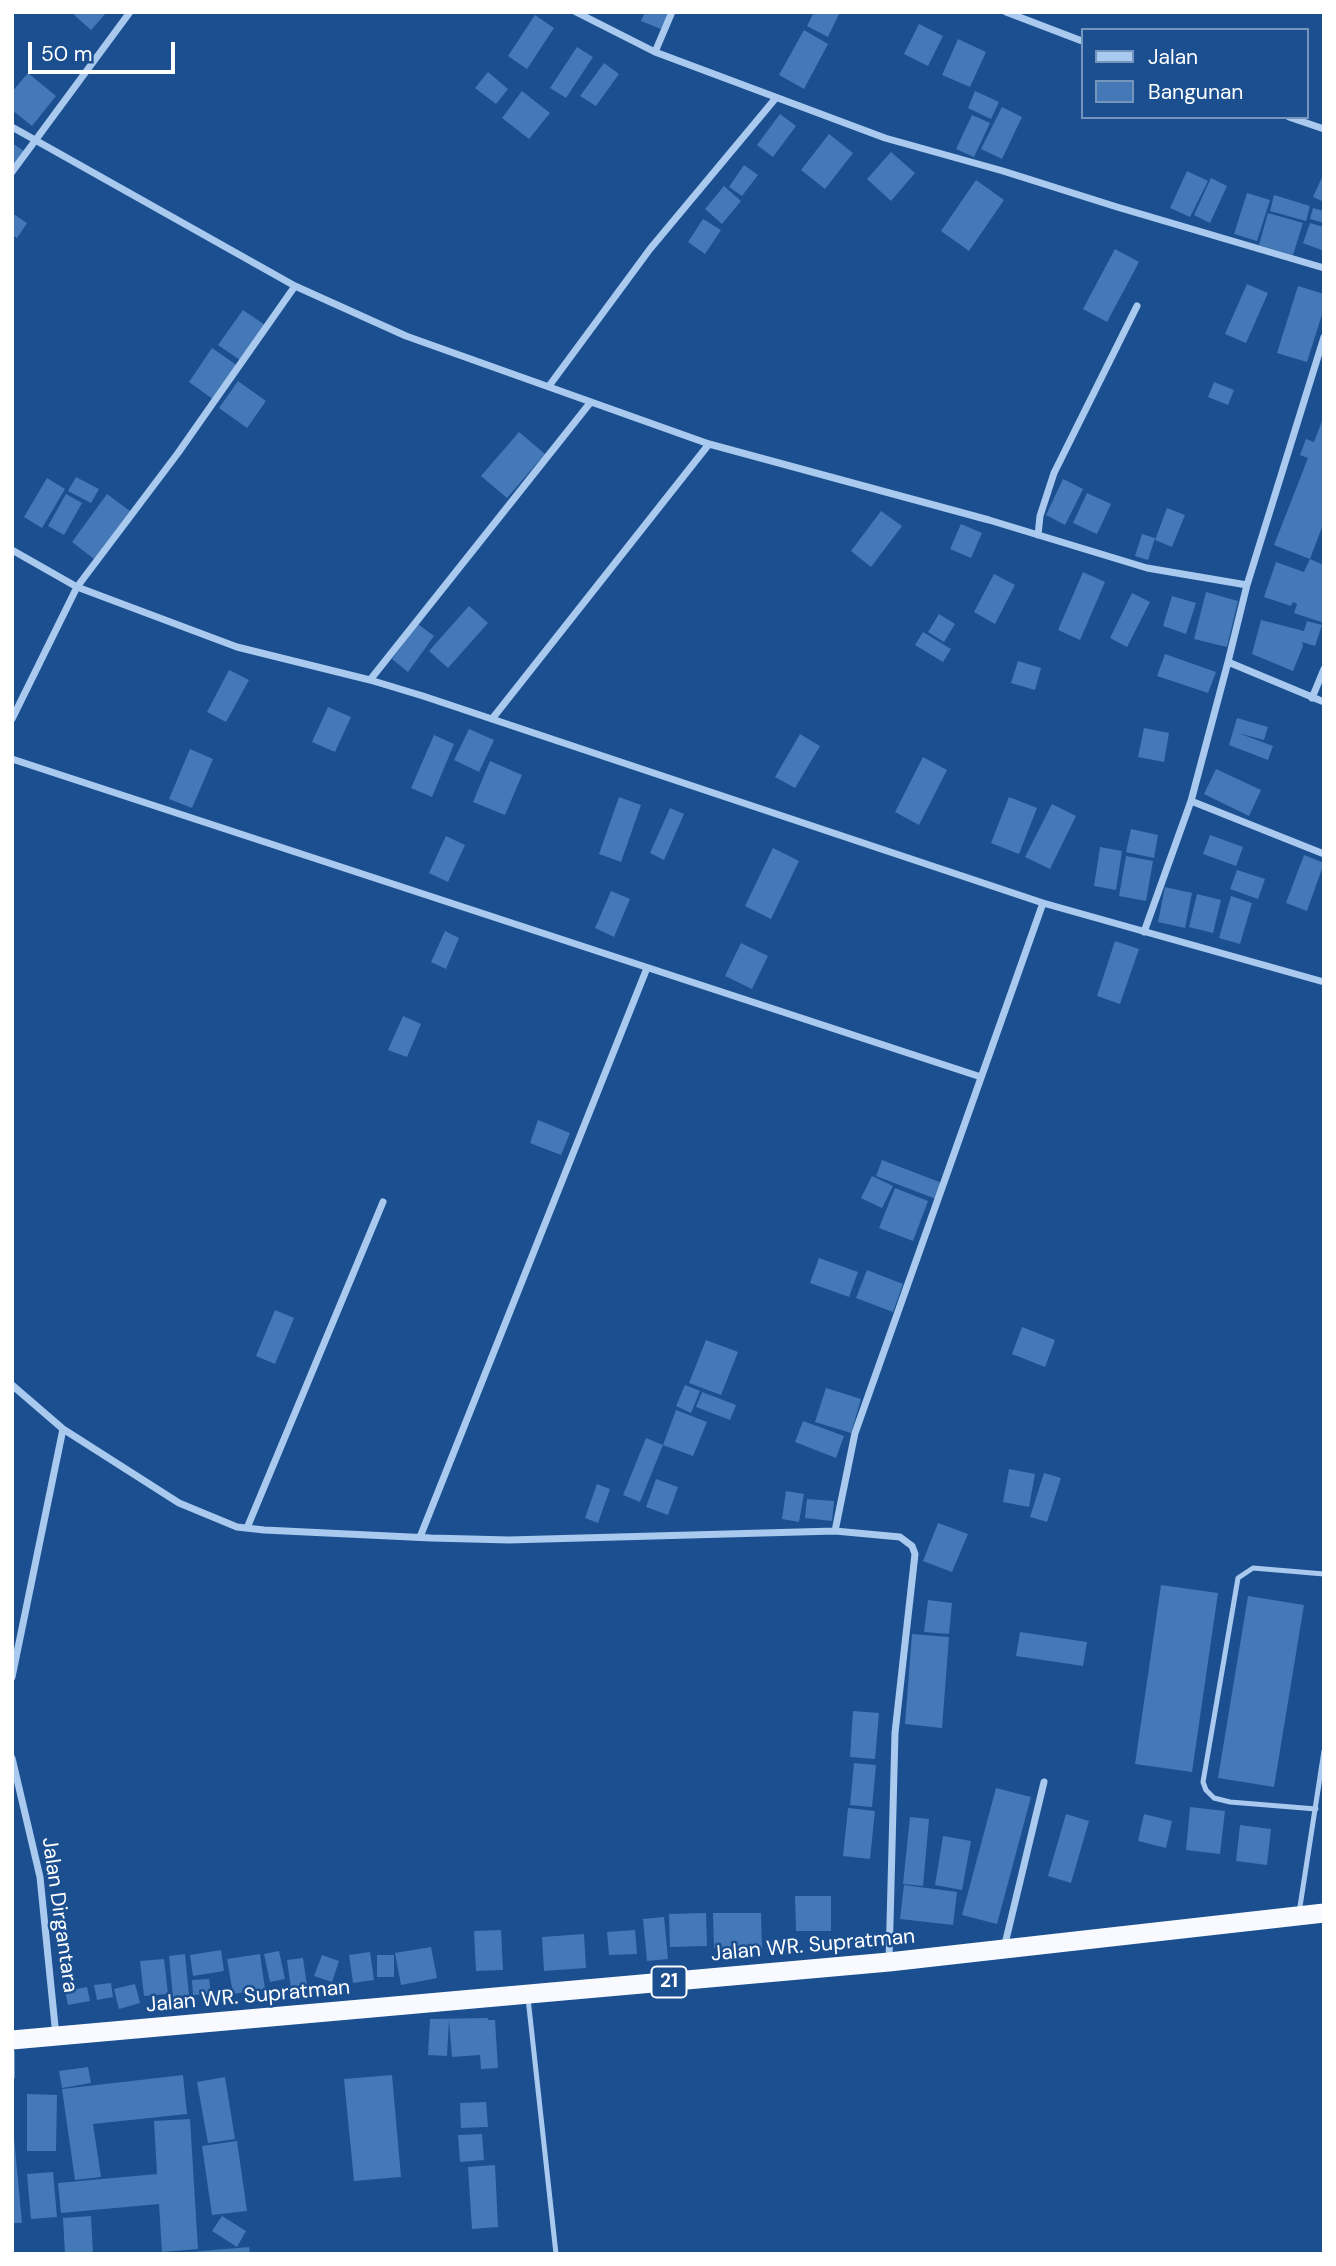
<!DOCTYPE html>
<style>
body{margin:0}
#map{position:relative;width:1336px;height:2266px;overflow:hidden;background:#1b4f8f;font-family:"DM Sans",sans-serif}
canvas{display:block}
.frame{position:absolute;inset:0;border:14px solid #fff;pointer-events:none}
.legend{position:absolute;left:1081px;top:28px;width:228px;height:91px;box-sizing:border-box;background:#1b4f8f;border:2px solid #7695bc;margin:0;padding:9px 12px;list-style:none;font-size:21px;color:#fff}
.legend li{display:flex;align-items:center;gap:14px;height:35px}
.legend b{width:35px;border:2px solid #7695bc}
.scale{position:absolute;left:28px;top:42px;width:147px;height:32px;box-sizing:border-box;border:4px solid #fff;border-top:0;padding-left:9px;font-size:21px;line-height:24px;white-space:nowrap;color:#fff;-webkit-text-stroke:5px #1b4f8f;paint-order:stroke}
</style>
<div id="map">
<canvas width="1336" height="2266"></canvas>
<div class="frame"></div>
<ul class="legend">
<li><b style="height:9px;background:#a9c9ee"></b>Jalan</li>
<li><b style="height:19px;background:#4478b7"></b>Bangunan</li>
</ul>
<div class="scale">50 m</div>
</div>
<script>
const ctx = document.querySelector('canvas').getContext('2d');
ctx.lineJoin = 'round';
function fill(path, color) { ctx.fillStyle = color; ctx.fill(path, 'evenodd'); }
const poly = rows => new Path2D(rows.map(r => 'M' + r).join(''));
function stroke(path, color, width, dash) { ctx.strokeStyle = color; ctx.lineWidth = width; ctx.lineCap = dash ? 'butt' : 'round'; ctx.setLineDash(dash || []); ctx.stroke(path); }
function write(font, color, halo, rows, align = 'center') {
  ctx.font = font + ' "DM Sans",sans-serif'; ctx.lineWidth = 5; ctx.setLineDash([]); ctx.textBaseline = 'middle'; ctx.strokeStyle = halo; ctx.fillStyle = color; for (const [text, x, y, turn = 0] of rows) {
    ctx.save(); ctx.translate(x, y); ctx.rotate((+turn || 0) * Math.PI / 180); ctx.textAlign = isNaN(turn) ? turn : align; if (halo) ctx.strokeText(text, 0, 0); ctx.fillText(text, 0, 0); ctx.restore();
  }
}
fill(poly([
 [77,12,107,12,91,30,74,15],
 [645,12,669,12,661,29,641,21],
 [814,12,840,12,828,37,807,26],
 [535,15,554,28,527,69,508,56],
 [919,24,943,36,928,66,904,54],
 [804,30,828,44,804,89,779,75],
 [958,39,986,52,970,87,942,75],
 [577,47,593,57,566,98,550,88],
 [604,63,619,74,596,106,580,96],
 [488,72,508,89,496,104,475,88],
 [28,73,56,96,32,126,12,110,12,92],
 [522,91,550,113,529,139,502,118],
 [975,91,999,102,991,119,968,108],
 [1002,107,1022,117,1002,159,981,149],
 [780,114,796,126,773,157,757,145],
 [972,115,990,123,974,157,956,149],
 [829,134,853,153,825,189,801,170],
 [12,143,24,151,12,167],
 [891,152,915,173,891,201,867,179],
 [744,165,758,175,742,196,729,187],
 [1187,171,1208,181,1190,217,1170,208],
 [1324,173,1324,202,1313,197],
 [1211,178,1227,186,1210,223,1194,215],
 [976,180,1004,200,969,251,941,231],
 [724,186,741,201,722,224,705,209],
 [1247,193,1270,200,1257,241,1234,234],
 [1274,195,1310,206,1306,221,1270,211],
 [1313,208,1324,211,1324,223,1310,219],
 [12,213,27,223,17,238,12,235],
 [1268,213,1303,223,1293,255,1259,245],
 [703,219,721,230,705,254,688,242],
 [1310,223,1324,227,1324,251,1303,243],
 [1115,249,1139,262,1107,322,1083,309],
 [1247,284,1268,293,1246,343,1225,334],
 [1298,286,1324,294,1324,308,1307,362,1277,353],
 [243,310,265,325,240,360,218,345],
 [212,348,238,366,214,400,189,382],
 [238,381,266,401,247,428,219,408],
 [1214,382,1234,390,1228,405,1208,397],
 [1324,416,1324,522,1310,559,1324,565,1324,623,1294,613,1297,604,1293,602,1291,606,1264,597,1276,562,1304,572,1310,559,1274,545,1308,458,1300,455,1306,439,1314,442],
 [519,432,545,454,507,498,481,476],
 [76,477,99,489,91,503,68,491],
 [47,478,65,489,42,528,24,517],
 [1063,479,1083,489,1065,525,1046,515],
 [1087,493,1111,504,1097,534,1073,523],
 [66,494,82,503,64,535,48,526],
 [107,494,130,511,94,559,72,542],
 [1167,508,1185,515,1172,547,1155,540],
 [881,511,902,526,871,567,851,551],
 [961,524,982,533,971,558,950,549],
 [1142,534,1155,538,1148,560,1135,556],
 [1083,572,1105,582,1080,640,1058,630],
 [994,574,1015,585,995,624,974,612],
 [1206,592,1238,601,1227,647,1194,639],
 [1132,593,1150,602,1127,647,1110,638],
 [1172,596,1196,603,1186,634,1163,626],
 [469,606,488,623,448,668,429,651],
 [939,614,955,624,944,642,928,632],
 [1261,620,1304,631,1307,621,1322,625,1315,646,1302,642,1303,646,1293,671,1252,654],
 [418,624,434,636,408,672,392,659],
 [923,632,951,649,943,662,915,645],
 [1165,654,1216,672,1208,693,1157,676],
 [1018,661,1041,668,1035,690,1011,683],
 [229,670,249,680,226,722,207,712],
 [328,707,351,717,335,752,312,742],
 [1237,718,1268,727,1264,740,1238,733,1273,746,1268,760,1229,745],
 [1144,728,1169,733,1164,762,1138,757],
 [469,729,494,740,479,772,454,760],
 [800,734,820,746,795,788,775,777],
 [434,735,454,744,432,797,411,788],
 [190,749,213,759,192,808,169,799],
 [923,757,947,770,919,825,895,812],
 [490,761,522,775,505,815,473,802],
 [1216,769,1261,790,1249,816,1204,794],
 [619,797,641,805,621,862,599,854],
 [1009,797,1037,808,1019,854,991,843],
 [1052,804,1076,816,1050,869,1025,857],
 [670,808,684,814,664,860,650,853],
 [1131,829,1158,835,1154,858,1126,852],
 [1210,835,1243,847,1236,866,1203,854],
 [446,836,465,845,448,882,429,873],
 [1100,847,1122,851,1116,890,1094,886],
 [773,848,799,861,771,919,745,906],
 [1304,855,1324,863,1307,911,1286,903],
 [1126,856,1153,861,1146,901,1119,896],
 [1237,870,1265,879,1258,899,1230,889],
 [1165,887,1192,893,1185,928,1158,922],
 [611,891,630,899,614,937,595,928],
 [1197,894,1221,900,1213,933,1189,927],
 [1231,896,1252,903,1240,944,1219,938],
 [445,931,459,938,446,969,431,962],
 [1115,941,1139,949,1120,1004,1097,996],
 [741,943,768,956,752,989,725,976],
 [403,1016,421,1024,407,1057,388,1050],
 [538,1120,570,1133,561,1155,530,1143],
 [882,1160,942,1183,936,1199,876,1176],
 [872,1176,893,1186,882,1208,861,1198],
 [895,1188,928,1201,913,1241,879,1228],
 [819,1258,858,1272,849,1297,810,1283],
 [867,1270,903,1284,893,1312,856,1298],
 [275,1310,294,1318,275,1364,256,1356],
 [1022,1327,1055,1340,1045,1367,1012,1354],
 [706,1340,738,1352,721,1395,689,1383],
 [685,1385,700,1391,691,1413,676,1406],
 [826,1388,861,1399,851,1433,815,1422],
 [702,1392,736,1405,730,1420,696,1407],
 [676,1410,707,1422,693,1456,663,1445,640,1502,623,1495,646,1438,663,1445],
 [803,1421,844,1436,836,1458,795,1442],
 [1009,1469,1035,1474,1029,1507,1003,1502],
 [1044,1473,1061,1478,1047,1522,1030,1517],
 [656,1479,678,1487,668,1515,646,1507],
 [597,1484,610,1489,598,1523,585,1518],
 [786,1491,804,1494,799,1522,782,1519],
 [807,1499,834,1501,832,1521,805,1518],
 [938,1523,968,1534,952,1572,923,1561],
 [1161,1585,1218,1593,1192,1772,1135,1764],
 [1248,1596,1304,1605,1274,1787,1218,1778],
 [928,1600,952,1603,949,1634,924,1632],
 [1020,1632,1087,1642,1083,1666,1016,1656],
 [912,1634,949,1637,942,1728,905,1724],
 [853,1711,879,1713,875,1759,850,1757],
 [854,1763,876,1765,872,1807,850,1805],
 [996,1788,1031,1797,997,1924,962,1915],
 [1190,1807,1225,1811,1220,1854,1186,1850],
 [848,1808,875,1811,870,1859,843,1856],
 [1066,1814,1089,1821,1071,1883,1048,1876],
 [1144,1814,1172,1821,1166,1848,1138,1841],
 [910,1817,929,1819,923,1886,903,1884],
 [1240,1825,1271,1829,1267,1865,1236,1861],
 [943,1836,971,1841,962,1890,935,1885],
 [904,1885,957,1892,953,1925,900,1919],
 [795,1896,831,1896,831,1931,796,1931],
 [706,1913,707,1946,670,1947,669,1914],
 [713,1913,761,1913,762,1948,714,1948],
 [664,1917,668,1959,647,1961,643,1919],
 [501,1930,503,1970,476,1971,474,1931],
 [635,1930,637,1954,609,1955,607,1932],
 [584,1934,586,1968,544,1971,542,1937],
 [431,1947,437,1978,401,1985,395,1953],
 [221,1950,224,1971,193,1976,190,1955],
 [279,1951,285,1979,270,1982,264,1954],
 [370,1952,374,1980,353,1983,349,1955],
 [185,1954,189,1995,173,1997,169,1956],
 [260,1954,265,1989,233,1994,227,1959],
 [322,1955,339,1961,332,1982,314,1976],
 [377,1955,394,1955,394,1977,377,1977],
 [303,1958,307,1986,291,1988,287,1960],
 [164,1959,168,1994,144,1996,140,1961],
 [209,1979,211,1994,193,1995,192,1980],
 [111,1983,113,1997,97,2000,94,1985],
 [135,1984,140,2003,119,2009,114,1989],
 [87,1987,90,2001,68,2005,65,1991],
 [488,2018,488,2020,495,2020,498,2068,481,2069,480,2055,452,2057,449,2020,447,2056,428,2055,430,2019],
 [88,2067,91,2083,62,2088,59,2071],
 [183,2075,187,2114,93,2124,101,2177,75,2180,62,2089],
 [392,2075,401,2177,354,2181,344,2079],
 [225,2077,235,2139,208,2143,197,2082],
 [27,2094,57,2095,56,2151,27,2151],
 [486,2102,488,2127,461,2128,460,2103],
 [190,2119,198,2249,162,2252,159,2204,61,2213,58,2183,157,2174,154,2121],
 [482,2134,484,2160,460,2162,458,2135],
 [12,2138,14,2138,22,2223,12,2223],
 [237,2141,247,2211,212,2215,202,2146],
 [495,2165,498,2227,472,2229,468,2167],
 [53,2172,57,2217,31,2219,27,2174],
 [91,2216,93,2254,65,2254,63,2218],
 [222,2216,246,2231,237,2247,212,2231],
 [249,2247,250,2254,190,2254,190,2252]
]), '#4478b7');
stroke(poly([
 [1316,1809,1230,1802,1214,1798,1206,1790,1203,1782,1238,1578,1253,1568,1324,1574],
 [1299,1913,1324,1751],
 [528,1998,556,2254],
 [12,2052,12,2077]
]), '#a9c9ee', 5);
stroke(poly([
 [576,12,655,52,885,138,1003,171,1117,207,1324,268],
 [1006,12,1082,41],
 [655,52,672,12],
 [1289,117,1324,129],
 [12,127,295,286,406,336,709,444,989,520,1147,568,1247,585],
 [12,172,130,12],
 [1324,337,1247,585,1228,662,1324,702],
 [549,386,650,249,775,99],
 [1038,535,1040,516,1054,473,1137,306],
 [12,550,77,587,237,647,370,680,423,696,1043,903,1324,982],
 [370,680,590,403],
 [1312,698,1324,669],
 [12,719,77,587,178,453,295,286],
 [492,719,709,444],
 [12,759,981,1077],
 [1191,801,1324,854],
 [1144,932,1191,801,1228,662],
 [12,1385,63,1429,12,1677],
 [63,1429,179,1503,237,1527,264,1530,431,1538,509,1540,835,1531],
 [247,1528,383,1202],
 [420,1537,647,968],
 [12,1758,40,1877,56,2036],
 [1004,1948,1044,1782],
 [889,1961,895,1733,915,1554,912,1546,900,1537,835,1531,855,1433,1043,903]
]), '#a9c9ee', 7);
stroke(poly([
 [12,2040,889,1962,1324,1913]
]), '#f8faff', 19);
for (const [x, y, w] of [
 [669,1982,35]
]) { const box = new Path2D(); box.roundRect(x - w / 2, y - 15.5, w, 31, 5); ctx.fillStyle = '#1b4f8f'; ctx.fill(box); stroke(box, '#fff', 2); }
write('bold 19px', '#fff', null, [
 ["21",669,1982]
]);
write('21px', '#fff', '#1b4f8f', [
 ["Jalan Dirgantara",59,1915,82],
 ["Jalan WR. Supratman",813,1946,-5],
 ["Jalan WR. Supratman",248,1997,-5]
]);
</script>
